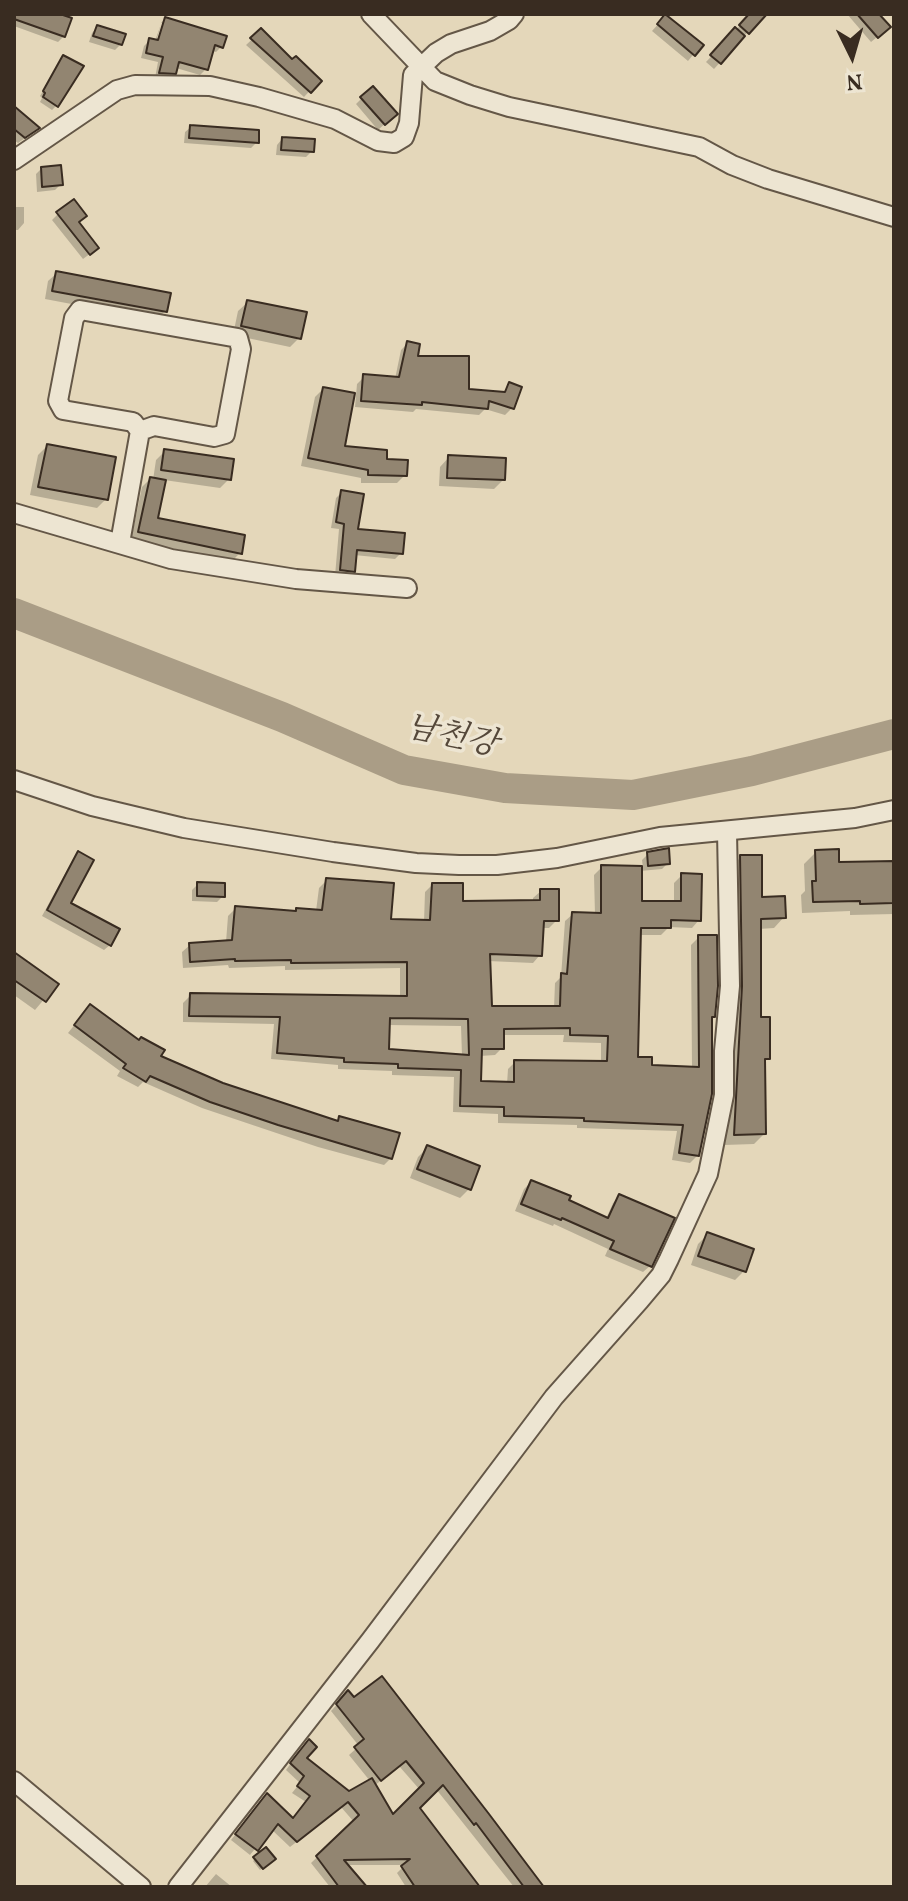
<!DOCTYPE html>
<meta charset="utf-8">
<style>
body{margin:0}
#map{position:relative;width:908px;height:1901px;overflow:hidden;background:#e4d7ba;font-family:Vollkorn,serif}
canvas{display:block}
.frame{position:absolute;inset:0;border:16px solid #392c21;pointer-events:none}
.north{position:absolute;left:812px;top:16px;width:80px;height:80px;-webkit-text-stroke:6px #ede5d2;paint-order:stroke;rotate:175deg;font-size:22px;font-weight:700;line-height:32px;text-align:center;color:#392c21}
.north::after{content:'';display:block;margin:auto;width:28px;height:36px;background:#392c21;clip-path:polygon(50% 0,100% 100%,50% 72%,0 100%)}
</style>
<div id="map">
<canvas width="908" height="1901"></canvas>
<div class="frame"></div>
<div class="north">N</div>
</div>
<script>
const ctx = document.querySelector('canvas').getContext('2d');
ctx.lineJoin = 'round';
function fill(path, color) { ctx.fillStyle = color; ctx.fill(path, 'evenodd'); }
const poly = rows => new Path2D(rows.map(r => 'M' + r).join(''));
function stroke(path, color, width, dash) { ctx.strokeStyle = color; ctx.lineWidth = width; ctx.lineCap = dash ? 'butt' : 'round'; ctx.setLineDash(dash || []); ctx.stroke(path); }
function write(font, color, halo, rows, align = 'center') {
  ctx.font = font + ' Vollkorn,"Noto Serif KR",serif'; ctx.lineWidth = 7; ctx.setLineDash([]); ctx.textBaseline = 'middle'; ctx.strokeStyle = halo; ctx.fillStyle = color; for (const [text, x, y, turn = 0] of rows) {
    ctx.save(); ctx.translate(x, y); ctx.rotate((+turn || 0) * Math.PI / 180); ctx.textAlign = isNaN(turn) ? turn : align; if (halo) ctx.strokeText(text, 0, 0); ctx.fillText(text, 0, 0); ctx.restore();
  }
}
fill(poly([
 [14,14,55,14,64,36,58,42,14,26],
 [751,14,764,14,714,69,706,62],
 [847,14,877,14,882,33,871,42],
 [165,19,222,46,216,52,213,51,206,69,200,75,176,68,169,78,155,78,158,62,141,58,144,46,150,40,155,41,161,24,154,49,158,50,165,23,161,23],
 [661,21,701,45,688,61,652,31],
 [97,27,121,44,115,50,89,42,92,33],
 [261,31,292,62,319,81,304,97,246,45],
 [63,57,57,105,52,110,40,102,42,98,40,96],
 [362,98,389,120,378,130,356,104],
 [14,109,31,134,18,143,14,140],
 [191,127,257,142,251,148,184,143,185,132],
 [282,139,312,151,306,157,276,155,277,145],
 [41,169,61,184,55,190,37,192,36,174],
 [14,207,24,207,24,223,18,230,14,230],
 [58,214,77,222,91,253,83,259,52,220],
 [57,273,165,311,156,320,45,299,48,281],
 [248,302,299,338,290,347,233,335,238,311],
 [408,343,415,358,467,391,502,394,510,384,512,408,505,415,485,409,479,415,416,409,413,412,355,407,357,384,364,377,395,379,401,350],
 [323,389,342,448,384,461,405,475,397,483,361,483,361,478,301,466,315,397],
 [47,446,106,499,97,508,30,495,38,455],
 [165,451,229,479,220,488,164,480,156,520,240,553,232,561,131,540,142,487,150,479,153,480,156,460],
 [449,457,503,480,494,489,439,486,440,467],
 [342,492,356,530,401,553,395,559,354,555,353,571,347,577,335,576,339,529,331,528,336,498],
 [816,852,837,865,894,863,894,914,850,915,850,911,802,913,801,895,805,891,804,864],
 [78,854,68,903,110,945,104,950,42,916,73,859],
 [648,854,668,863,662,869,640,871,640,903,674,903,674,883,682,875,699,920,692,928,669,927,661,935,639,935,636,1058,650,1067,692,1069,691,945,699,937,713,1016,710,1020,698,1155,690,1163,672,1160,677,1131,577,1128,577,1125,498,1123,498,1114,453,1112,454,1077,392,1075,392,1071,338,1069,338,1065,271,1059,274,1024,183,1022,183,1003,191,995,400,998,400,968,285,970,285,966,229,968,228,965,183,968,182,952,190,945,226,942,228,916,236,908,294,913,316,911,319,888,327,880,389,921,424,922,425,892,432,885,461,903,533,902,533,898,541,891,557,920,549,928,541,928,540,955,533,963,488,961,490,1008,554,1008,555,983,561,977,565,921,573,914,595,915,594,875,602,867,643,868,642,860],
 [388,1025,461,1026,462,1056,387,1051],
 [502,1035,564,1035,563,1042,601,1043,601,1063,515,1062,508,1069,507,1084,479,1083,480,1056,495,1055,502,1048],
 [741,857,760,899,784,917,774,928,759,929,759,1019,768,1058,763,1063,764,1134,754,1144,724,1145,732,998,730,868],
 [198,884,223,896,217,902,192,901,192,890],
 [14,955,56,985,35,1010,14,995],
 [84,1013,139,1042,158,1057,222,1085,336,1122,340,1118,391,1158,384,1165,318,1147,202,1108,143,1082,138,1087,117,1076,120,1071,68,1033],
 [427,1148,469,1189,460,1198,410,1178,418,1157],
 [531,1182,606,1219,613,1203,620,1196,650,1266,643,1272,605,1256,608,1249,554,1224,553,1226,515,1211,524,1189],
 [707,1235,751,1250,744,1271,735,1280,691,1265,698,1244],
 [381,1679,541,1887,514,1887,436,1789,417,1808,477,1887,406,1887,397,1873,405,1865,346,1865,364,1887,330,1887,311,1863,354,1822,341,1807,290,1847,271,1829,250,1855,231,1840,261,1802,292,1820,306,1802,292,1793,300,1783,286,1770,303,1747,304,1758,349,1794,370,1781,349,1755,359,1746,331,1711,348,1693,354,1700],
 [399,1766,420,1790,393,1817,374,1786],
 [266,1850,273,1859,260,1870,253,1861],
 [216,1874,232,1887,205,1887]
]), '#0003');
stroke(poly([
 [14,613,282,717,404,770,505,788,633,795,752,771,894,734]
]), '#aa9d86', 30);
const building = poly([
 [14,14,60,14,72,18,65,37,14,19,14,14],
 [665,14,704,45,695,56,657,24,665,14],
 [749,14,767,14,749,34,739,25,749,14],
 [857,14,879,14,891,27,878,38,857,14],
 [165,17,227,36,223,48,215,45,208,70,179,62,176,74,159,73,163,57,146,53,149,38,158,40,165,17],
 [97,25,126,34,122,45,93,36,97,25],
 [735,27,745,36,721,64,710,55,735,27],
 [261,28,292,59,296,56,322,81,311,93,250,38,261,28],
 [63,55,84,66,58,107,43,97,45,93,43,91,63,55],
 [373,86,398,114,385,125,360,97,373,86],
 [14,106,40,128,25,138,14,129,14,106],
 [190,125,259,130,259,143,189,138,190,125],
 [282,137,315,139,314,152,281,150,282,137],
 [61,165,63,185,42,187,41,167,61,165],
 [74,199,87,216,79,222,99,248,90,255,56,212,74,199],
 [56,271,171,293,167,312,52,291,56,271],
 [247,300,307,312,301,339,241,326,247,300],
 [407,341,420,344,418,356,469,356,469,389,505,392,509,382,522,387,514,409,489,401,488,409,422,402,422,405,361,401,363,374,399,377,407,341],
 [323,387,355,393,345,446,387,450,387,459,408,460,407,476,368,475,368,470,308,458,323,387],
 [47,444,116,457,108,500,38,487,47,444],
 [164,449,234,459,231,480,161,470,164,449],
 [448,455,506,458,505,480,447,478,448,455],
 [150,477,166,480,158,518,245,535,242,554,138,532,150,477],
 [341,490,364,494,358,529,405,533,403,554,357,550,355,572,340,570,344,524,336,522,341,490],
 [669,848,670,864,648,866,647,852,669,848],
 [839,849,839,862,894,861,894,903,860,904,860,901,813,902,812,881,816,881,815,850,839,849],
 [78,851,94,860,71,903,120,929,111,946,47,910,78,851],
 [740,855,762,855,762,897,785,896,786,918,761,919,761,1017,770,1017,770,1059,765,1059,766,1134,734,1135,742,986,740,855],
 [601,865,642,866,642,901,681,901,681,873,702,874,701,921,671,920,671,928,641,928,638,1057,652,1057,652,1065,699,1067,698,935,717,935,718,986,715,1017,712,1017,712,1094,699,1156,679,1153,683,1125,584,1121,584,1118,504,1116,504,1107,460,1106,461,1070,398,1068,398,1064,344,1062,344,1058,277,1053,280,1017,189,1016,190,993,407,996,407,962,291,963,291,960,235,961,235,959,190,962,189,943,232,940,235,906,296,911,296,908,322,910,326,878,394,883,391,919,430,920,432,883,463,883,463,901,540,900,540,889,559,889,559,921,544,921,542,956,490,954,492,1006,560,1006,561,973,567,974,572,912,601,913,601,865],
 [390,1018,468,1019,469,1055,389,1049,390,1018],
 [570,1028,570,1035,608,1036,607,1061,514,1060,514,1082,481,1081,482,1049,504,1049,504,1029,570,1028],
 [197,882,225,883,225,897,197,896,197,882],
 [14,952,59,984,46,1002,14,980,14,952],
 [90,1004,139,1040,141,1037,165,1050,161,1056,223,1083,338,1121,339,1116,400,1133,392,1159,278,1125,210,1102,150,1076,146,1082,123,1068,126,1064,74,1025,90,1004],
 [427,1145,480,1166,471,1190,417,1169,427,1145],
 [531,1180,571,1196,569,1200,608,1218,619,1194,675,1218,652,1267,610,1249,614,1241,562,1218,561,1220,521,1204,531,1180],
 [707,1232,754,1249,746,1272,698,1256,707,1232],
 [382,1676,489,1814,544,1887,524,1887,476,1823,474,1825,443,1785,420,1808,480,1887,415,1887,401,1866,410,1859,344,1860,367,1887,339,1887,316,1856,359,1815,348,1802,297,1842,278,1824,258,1851,235,1834,267,1793,293,1818,310,1796,297,1786,304,1776,290,1763,309,1739,317,1747,307,1758,349,1791,372,1778,393,1814,424,1783,406,1761,381,1781,354,1747,364,1739,336,1704,348,1690,354,1697,382,1676],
 [266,1847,276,1859,263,1869,253,1857,266,1847]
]);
fill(building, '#928571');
stroke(building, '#392c21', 2);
const minor = poly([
 [371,14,435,81,470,95,509,107,699,147,732,165,768,179,894,217],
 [14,160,117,90,135,85,210,86,259,97,335,119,378,141,394,143,404,137,409,123,413,75,436,53,451,44,490,31,509,20,514,14],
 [14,513,171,559,296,579,407,588],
 [120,543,140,431,133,422,63,410,58,401,74,318,80,310,238,338,241,349,225,434,214,437,154,426,140,431],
 [14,780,92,806,184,828,333,852,416,863,459,865,497,865,557,858,660,837,855,818,894,810],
 [14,1781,141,1887],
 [178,1887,370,1641,554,1397,640,1300,661,1275,669,1259,708,1174,724,1095,724,1051,730,986,727,832]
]);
stroke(minor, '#645747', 22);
stroke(minor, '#ede5d2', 18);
write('italic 32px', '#55483a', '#ede5d2', [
 ["남천강",451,739,12]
]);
</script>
